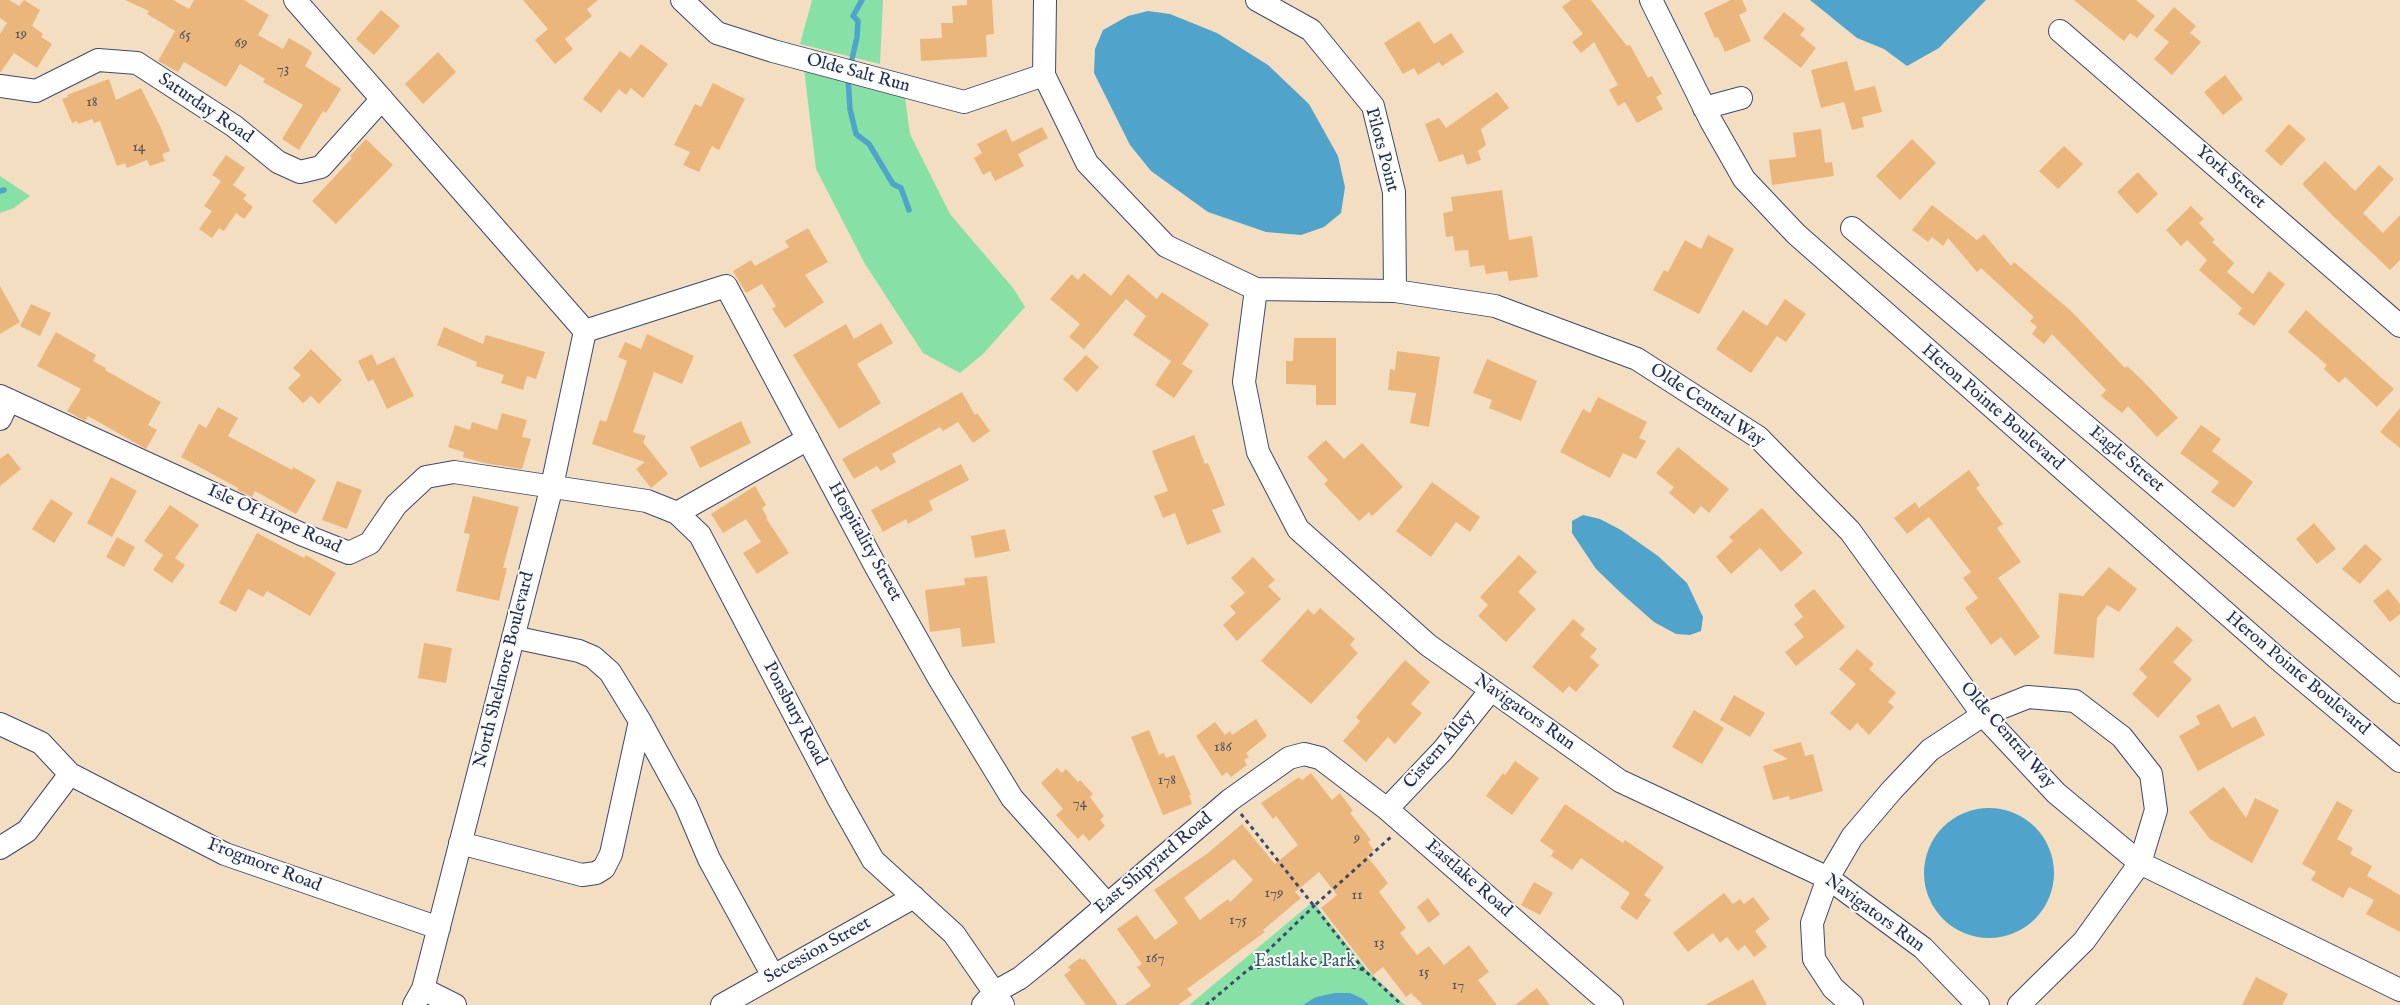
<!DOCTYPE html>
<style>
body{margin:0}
canvas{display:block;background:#f4dec2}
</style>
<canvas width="2400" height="1005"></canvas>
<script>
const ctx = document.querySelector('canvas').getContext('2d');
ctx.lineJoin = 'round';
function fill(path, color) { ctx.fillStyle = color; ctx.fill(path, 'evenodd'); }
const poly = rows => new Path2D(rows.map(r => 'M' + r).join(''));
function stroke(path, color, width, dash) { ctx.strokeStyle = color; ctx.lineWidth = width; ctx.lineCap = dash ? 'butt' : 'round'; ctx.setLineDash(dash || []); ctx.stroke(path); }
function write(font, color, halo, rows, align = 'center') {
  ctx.font = font + ' "IM FELL English",serif'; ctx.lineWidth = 4; ctx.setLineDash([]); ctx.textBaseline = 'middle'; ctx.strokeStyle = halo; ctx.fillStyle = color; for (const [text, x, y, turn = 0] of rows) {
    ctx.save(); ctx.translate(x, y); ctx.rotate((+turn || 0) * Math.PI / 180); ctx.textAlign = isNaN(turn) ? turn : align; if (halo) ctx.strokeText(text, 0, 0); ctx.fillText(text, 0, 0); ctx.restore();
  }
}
fill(poly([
 [812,0,883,0,880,64,800,44],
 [804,69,905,98,910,134,950,214,1013,288,1025,307,983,354,960,373,923,353,865,264,816,169],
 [0,176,30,196,14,208,0,213],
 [1314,903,1366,969,1405,1005,1189,1005,1309,905]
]), '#87e1a7');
fill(poly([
 [1810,0,1986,0,1939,48,1907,66,1884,49,1857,38],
 [1148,11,1170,14,1217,33,1268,65,1309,104,1338,156,1345,187,1341,213,1324,227,1301,235,1266,232,1208,212,1151,171,1130,145,1094,73,1095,49,1103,30,1128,16],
 [1583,515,1600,519,1621,530,1658,556,1687,583,1703,617,1701,631,1690,635,1676,634,1654,622,1621,593,1596,569,1572,533,1572,521],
 '1924 873a65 65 0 1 1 130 0a65 65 0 1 1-130 0Z',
 [1335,993,1350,993,1363,999,1369,1005,1303,1005,1316,997]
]), '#50a3cb');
stroke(poly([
 [850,68,857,37,858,21,853,16,862,0],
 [848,77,850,109,856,134,869,144,893,184,901,188,909,210],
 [0,191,4,190]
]), '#50a3cb', 5.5);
fill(poly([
 [0,0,9,0,19,6,24,0,40,10,32,26,43,34,41,37,52,44,37,68,14,53,0,73,0,34,7,23,0,18],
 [125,0,173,0,189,9,194,0,244,0,269,15,258,35,283,49,289,38,308,49,312,53,305,66,341,89,326,113,323,111,299,150,282,139,303,105,263,82,265,79,240,64,226,87,184,62,178,72,158,61,175,31,147,14,149,11],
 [523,0,598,0,587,9,592,16,565,39,573,49,555,64,535,40,548,29],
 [967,0,992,0,994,34,986,35,987,57,921,61,920,39,942,38,941,23,953,23,952,6,967,5],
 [1571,0,1591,0,1627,46,1630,45,1648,78,1652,76,1662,94,1656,97,1663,109,1637,123,1625,102,1618,106,1609,90,1618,85,1594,42,1581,53,1572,42,1583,34,1562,7],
 [1731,0,1742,0,1747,11,1739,15,1751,41,1725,52,1718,37,1715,38,1704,13],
 [2074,0,2136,0,2155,16,2137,38,2130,33,2124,41],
 [2174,7,2196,26,2190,33,2201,42,2172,75,2154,59,2169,42,2154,30],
 [381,10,400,26,374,55,356,39],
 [1784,12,1805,29,1800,35,1816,48,1801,68,1763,38],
 [1419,21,1434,44,1451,33,1464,52,1442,66,1439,62,1418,75,1414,68,1403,74,1384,43],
 [641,44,668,64,643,98,631,88,626,95,619,89,601,113,583,99,620,51,630,58],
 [438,52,456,72,423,104,405,84],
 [1847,61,1855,91,1875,86,1882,112,1862,117,1864,127,1852,130,1844,102,1821,108,1811,70],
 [2225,75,2243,99,2223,115,2204,92],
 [109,79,116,100,141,88,161,128,170,151,162,154,165,161,150,166,147,160,127,168,125,163,117,166,100,121,94,123,92,119,78,124,77,121,72,123,62,99,68,97,67,95],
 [713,83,745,99,719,150,712,146,699,172,683,165,690,152,674,145,695,104,701,107],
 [1497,92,1509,108,1481,129,1486,145,1478,151,1481,160,1467,165,1463,154,1439,162,1425,124,1439,118,1446,128],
 [2289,124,2306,139,2281,166,2265,151],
 [1042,127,1048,138,1018,154,1024,166,995,181,990,171,983,175,974,158,982,153,977,144,1006,129,1012,142],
 [1821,129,1825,163,1832,162,1834,176,1772,185,1769,160,1796,157,1793,133],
 [366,139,393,165,336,224,312,201,352,158,350,156],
 [1912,139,1936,163,1900,200,1876,176],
 [2064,146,2083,164,2058,189,2039,171],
 [226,155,245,168,233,185,247,195,243,199,253,207,244,219,236,213,224,231,219,228,212,238,199,229,212,211,204,206,221,181,212,175],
 [2325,161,2355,191,2379,165,2394,179,2363,213,2383,233,2400,215,2400,260,2390,270,2332,215,2302,184],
 [2138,172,2158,194,2137,214,2117,192],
 [1502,190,1509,240,1532,236,1538,277,1509,281,1507,271,1486,274,1484,265,1470,267,1468,250,1455,251,1453,236,1446,237,1443,213,1453,211,1451,197],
 [1932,205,1977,240,1984,234,2011,266,2014,262,2071,311,2125,368,2127,366,2143,381,2178,418,2157,437,2128,406,2122,413,2101,396,2106,390,2052,334,2044,344,2032,334,2037,327,2030,321,2034,317,1981,268,1977,272,1948,238,1943,246,1932,237,1928,242,1912,230],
 [2191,206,2204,219,2199,223,2215,240,2212,242,2234,263,2227,272,2253,294,2269,271,2285,284,2254,326,2238,314,2242,308,2199,270,2207,260,2187,240,2181,246,2166,230],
 [808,228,828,262,805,275,824,302,785,328,772,309,776,306,762,284,746,293,733,271,751,260,755,266,789,247,785,241],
 [1708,235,1734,249,1699,314,1653,290,1664,270,1668,272,1685,240,1701,249],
 [1084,273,1111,296,1128,274,1157,299,1162,292,1209,324,1182,364,1193,371,1174,398,1155,385,1171,361,1133,335,1146,316,1126,299,1084,349,1069,337,1080,324,1050,299,1072,274,1078,280],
 [0,286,20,322,0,334],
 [1785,299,1806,314,1786,342,1777,336,1751,373,1716,349,1743,310,1767,326],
 [31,304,51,313,40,336,20,326],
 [2306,310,2394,389,2377,407,2345,377,2339,383,2324,369,2327,365,2288,332],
 [881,323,893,343,857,364,881,403,839,429,793,355,846,324,854,339],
 [444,327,483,344,486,335,545,352,536,379,527,376,523,390,501,383,504,375,476,366,477,362,437,345],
 [56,332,96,355,93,361,106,368,105,370,161,402,148,425,157,430,146,449,88,416,85,421,67,411,81,389,37,366],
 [647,334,694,356,682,384,654,372,633,432,646,436,643,442,668,474,651,488,636,469,645,462,592,444,600,420,606,422,627,361,618,357,625,342,641,349],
 [1294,338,1336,338,1336,405,1316,405,1316,385,1286,384,1286,361,1293,361],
 [311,349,342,380,319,404,311,396,303,403,288,388,301,375,293,368],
 [1397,351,1440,357,1429,427,1410,423,1416,393,1388,390,1390,369,1395,370],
 [372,354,377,365,394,357,414,396,387,409,373,379,368,382,358,361],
 [1086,355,1099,367,1077,392,1063,379],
 [1487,359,1537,381,1521,421,1489,408,1492,400,1473,393],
 [962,392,975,415,977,413,990,431,973,443,958,422,943,431,940,427,892,454,896,462,881,471,877,466,854,479,842,459],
 [1598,397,1647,422,1639,438,1646,441,1636,459,1623,453,1610,478,1560,452,1583,409,1590,413],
 [218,407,238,418,228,436,292,470,293,467,316,480,296,514,255,491,252,497,237,490,238,488,181,457,199,424,206,428],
 [2400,408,2400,448,2380,432],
 [502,413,527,420,522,437,531,439,522,469,484,463,463,457,464,452,448,447,455,425,470,430,472,422,497,430],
 [741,421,751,443,700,468,690,447],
 [2201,425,2221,439,2212,451,2253,482,2234,508,2211,492,2219,482,2180,453],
 [1194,435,1205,464,1208,463,1225,505,1212,510,1221,532,1187,545,1175,513,1163,518,1154,496,1168,491,1152,451],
 [1326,440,1344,459,1362,443,1403,487,1372,516,1369,512,1359,521,1324,484,1328,480,1307,457],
 [1678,447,1729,489,1709,513,1701,506,1694,514,1669,493,1674,487,1656,473],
 [8,453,21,469,0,486,0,459],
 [961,464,969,480,929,501,933,510,908,524,906,519,883,532,871,510],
 [1969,470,1980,485,1976,488,2003,524,1997,528,2021,562,1998,578,2040,637,2015,656,2001,637,1991,645,1965,608,1978,598,1963,578,1971,572,1929,517,1907,534,1894,518,1915,502,1919,508],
 [111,477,137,491,112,537,87,523],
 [337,481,362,490,347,529,322,520],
 [1432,482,1480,517,1470,532,1456,522,1431,557,1396,531],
 [755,486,766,505,762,508,767,517,766,518,789,553,757,574,743,553,761,542,746,519,723,533,711,514],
 [473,496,519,507,503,568,507,568,499,601,456,591,470,534,464,533],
 [51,499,73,513,54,543,32,529],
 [170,505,199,525,175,558,185,565,172,583,153,570,163,555,144,541],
 [1762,508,1803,553,1781,572,1760,548,1731,574,1716,557,1733,541,1729,537],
 [2314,523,2336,549,2317,564,2296,539],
 [1005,529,1010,551,975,558,971,536],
 [257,533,304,558,306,555,336,573,310,616,267,591,263,597,248,589,236,612,219,603],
 [117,537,135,547,124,567,106,557],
 [2365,544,2382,559,2360,584,2342,569],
 [1519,555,1537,572,1518,592,1536,609,1506,642,1478,616,1488,605,1480,597],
 [1253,557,1275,580,1268,586,1281,599,1237,641,1223,625,1236,613,1230,606,1245,593,1231,578],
 [2109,567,2137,589,2119,612,2107,605,2097,618,2094,658,2054,654,2059,593,2083,596],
 [987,576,995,643,962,647,960,628,930,632,925,590,965,585,964,578],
 [1814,589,1845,627,1796,666,1785,652,1804,637,1794,624,1803,617,1794,605],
 [2388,589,2400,604,2400,614,2390,622,2373,601],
 [1320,608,1355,639,1350,645,1358,653,1311,704,1261,661,1308,609,1314,615],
 [1573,619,1585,629,1580,635,1597,649,1590,657,1599,665,1576,692,1569,686,1563,693,1532,667],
 [2177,626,2193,640,2173,662,2192,679,2158,718,2132,694,2147,677,2139,669],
 [424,643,452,648,446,683,418,678],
 [1857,649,1874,664,1869,669,1896,693,1888,702,1894,707,1869,735,1857,723,1850,731,1830,713,1856,684,1839,669],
 [1405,660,1430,682,1411,704,1422,713,1395,744,1388,737,1366,762,1343,741,1360,721,1356,717],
 [1734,695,1765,713,1750,737,1720,720],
 [2219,704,2232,728,2255,716,2265,735,2198,771,2179,736,2200,724,2196,716],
 [1694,710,1724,728,1702,764,1672,747],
 [1256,719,1267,736,1246,753,1249,757,1244,760,1247,765,1231,777,1227,772,1222,776,1196,736,1215,722,1225,735,1230,731,1232,735],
 [1149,730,1159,755,1164,753,1166,758,1174,755,1191,795,1189,795,1192,804,1163,815,1131,737],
 [1801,742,1805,756,1813,754,1823,791,1790,800,1789,796,1773,800,1763,766,1788,759,1772,750],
 [1515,761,1539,778,1512,815,1486,796,1503,773,1505,775],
 [1057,768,1062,773,1066,769,1078,782,1080,780,1093,794,1090,797,1104,816,1100,820,1105,826,1089,841,1083,834,1078,839,1056,815,1063,809,1041,783],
 [1311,773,1332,800,1340,793,1353,811,1350,813,1371,840,1368,842,1374,850,1367,856,1388,883,1379,892,1406,928,1400,933,1417,955,1429,946,1444,965,1469,945,1489,972,1478,980,1497,1005,1423,1005,1411,993,1406,997,1383,967,1373,975,1321,908,1337,895,1319,872,1295,892,1301,898,1263,930,1265,932,1187,989,1192,995,1178,1005,1124,1005,1151,986,1137,967,1142,964,1117,929,1137,915,1155,940,1178,923,1154,890,1208,853,1242,824,1275,864,1298,845,1276,816,1273,819,1261,803,1299,777,1302,780],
 [1234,859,1253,880,1230,902,1228,899,1200,920,1184,898],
 [2224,787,2246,818,2255,798,2279,810,2252,863,2210,839,2189,812],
 [2337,801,2353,810,2337,839,2353,848,2350,854,2372,866,2367,876,2400,895,2400,932,2366,914,2374,900,2349,887,2343,898,2311,880,2316,872,2302,864],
 [1565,804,1623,843,1625,840,1664,867,1644,895,1651,900,1637,920,1620,908,1630,893,1581,858,1572,870,1551,856,1554,851,1540,841],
 [1534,882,1553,893,1540,915,1521,905],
 [1724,893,1733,904,1740,899,1744,904,1753,897,1770,919,1755,931,1767,947,1754,957,1745,945,1738,951,1727,937,1720,943,1713,933,1688,952,1673,933],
 [1428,898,1440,914,1429,923,1417,907],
 [1080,958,1082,960,1085,959,1118,1005,1086,1005,1064,975,1071,970,1068,967],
 [2256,977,2288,994,2282,1005,2242,1005],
 [1753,979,1767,1005,1705,1005],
 [1537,988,1550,1005,1515,1005]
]), '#eab67b');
const minor = poly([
 [295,0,585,331],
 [682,0,717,33,773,51,964,102,1044,75],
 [1045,0,1044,75,1087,163,1166,246,1256,289,1395,291,1495,306,1637,359,1758,437,1850,531,1983,715,2056,793,2140,863,2400,990],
 [1257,0,1311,30,1373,106,1394,192,1395,291],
 [1651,0,1711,121,1744,179,1796,234,2277,658,2400,761],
 [2060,31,2400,326],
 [0,86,36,91,98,60,137,63,234,126,278,162,300,172,321,167,382,99],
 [1704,108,1741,98],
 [1852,228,2400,692],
 [1256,289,1244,382,1258,452,1298,529,1428,645,1620,781,1828,878,1923,948,1978,1005],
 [585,331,726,286,876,567,940,680,1012,798,1107,904],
 [0,396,301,534,349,553,370,543,396,505,426,477,454,472,647,501,677,513,700,535,837,796,873,860,954,934,1003,1005],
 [0,419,9,400],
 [677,513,808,439],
 [513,637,579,651,593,657,610,672,640,721,686,805,709,859,773,976],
 [0,724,41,743,70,774,225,854,439,928],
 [1387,809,1443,750,1491,690],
 [460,843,582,875,596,873,604,868,611,854,640,721],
 [0,848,27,831,70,774],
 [423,989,455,1005],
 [414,1005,423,989,552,486,585,331],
 [722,1005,914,897],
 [983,1005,995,992,1020,978,1046,957,1230,800,1289,758,1304,754,1320,758,1387,809,1612,1005],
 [1852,1005,1833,988,1814,959,1812,923,1828,878,1852,837,1892,790,1930,750,1983,715,2028,697,2075,701,2122,737,2151,774,2156,810,2140,863,2084,941,2019,1005]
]);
stroke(minor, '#3c496d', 24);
stroke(poly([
 [1241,814,1314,906,1391,837],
 [1249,969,1314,906,1364,970],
 [1206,1005,1249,969,1284,963,1311,962,1340,964,1364,970,1402,1005]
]), '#3c496d', 3, [4, 4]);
stroke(minor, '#fff', 22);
write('15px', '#4f5165', null, [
 ["19",21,35],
 ["65",185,36],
 ["69",241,44],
 ["73",283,70],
 ["18",92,103],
 ["14",139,148],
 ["186",1223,748],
 ["178",1167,781],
 ["74",1080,804],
 ["9",1357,839],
 ["179",1274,894],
 ["11",1357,896],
 ["175",1238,921],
 ["13",1379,944],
 ["167",1155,959],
 ["15",1424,973],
 ["17",1458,986]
]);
write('18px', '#1b2f5e', '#fdfcf7', [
 ["Olde Salt Run",858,74,15],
 ["Saturday Road",205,109,34],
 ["Pilots Point",1381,150,75],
 ["York Street",2230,178,41],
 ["Olde Central Way",1707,406,34],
 ["Heron Pointe Boulevard",1992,408,41],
 ["Eagle Street",2126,460,40],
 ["Isle Of Hope Road",274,520,24],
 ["Hospitality Street",864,542,61],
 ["North Shelmore Boulevard",505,670,-76],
 ["Heron Pointe Boulevard",2297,674,40],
 ["Navigators Run",1524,713,35],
 ["Ponsbury Road",794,714,62],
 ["Olde Central Way",2007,736,49],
 ["Cistern Alley",1440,750,-49],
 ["East Shipyard Road",1154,864,-40],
 ["Frogmore Road",264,866,21],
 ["Eastlake Road",1468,879,41],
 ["Navigators Run",1874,914,36],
 ["Secession Street",818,951,-29]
]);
write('18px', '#365c70', '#fdfcf7', [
 ["Eastlake Park",1305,962]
]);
</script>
